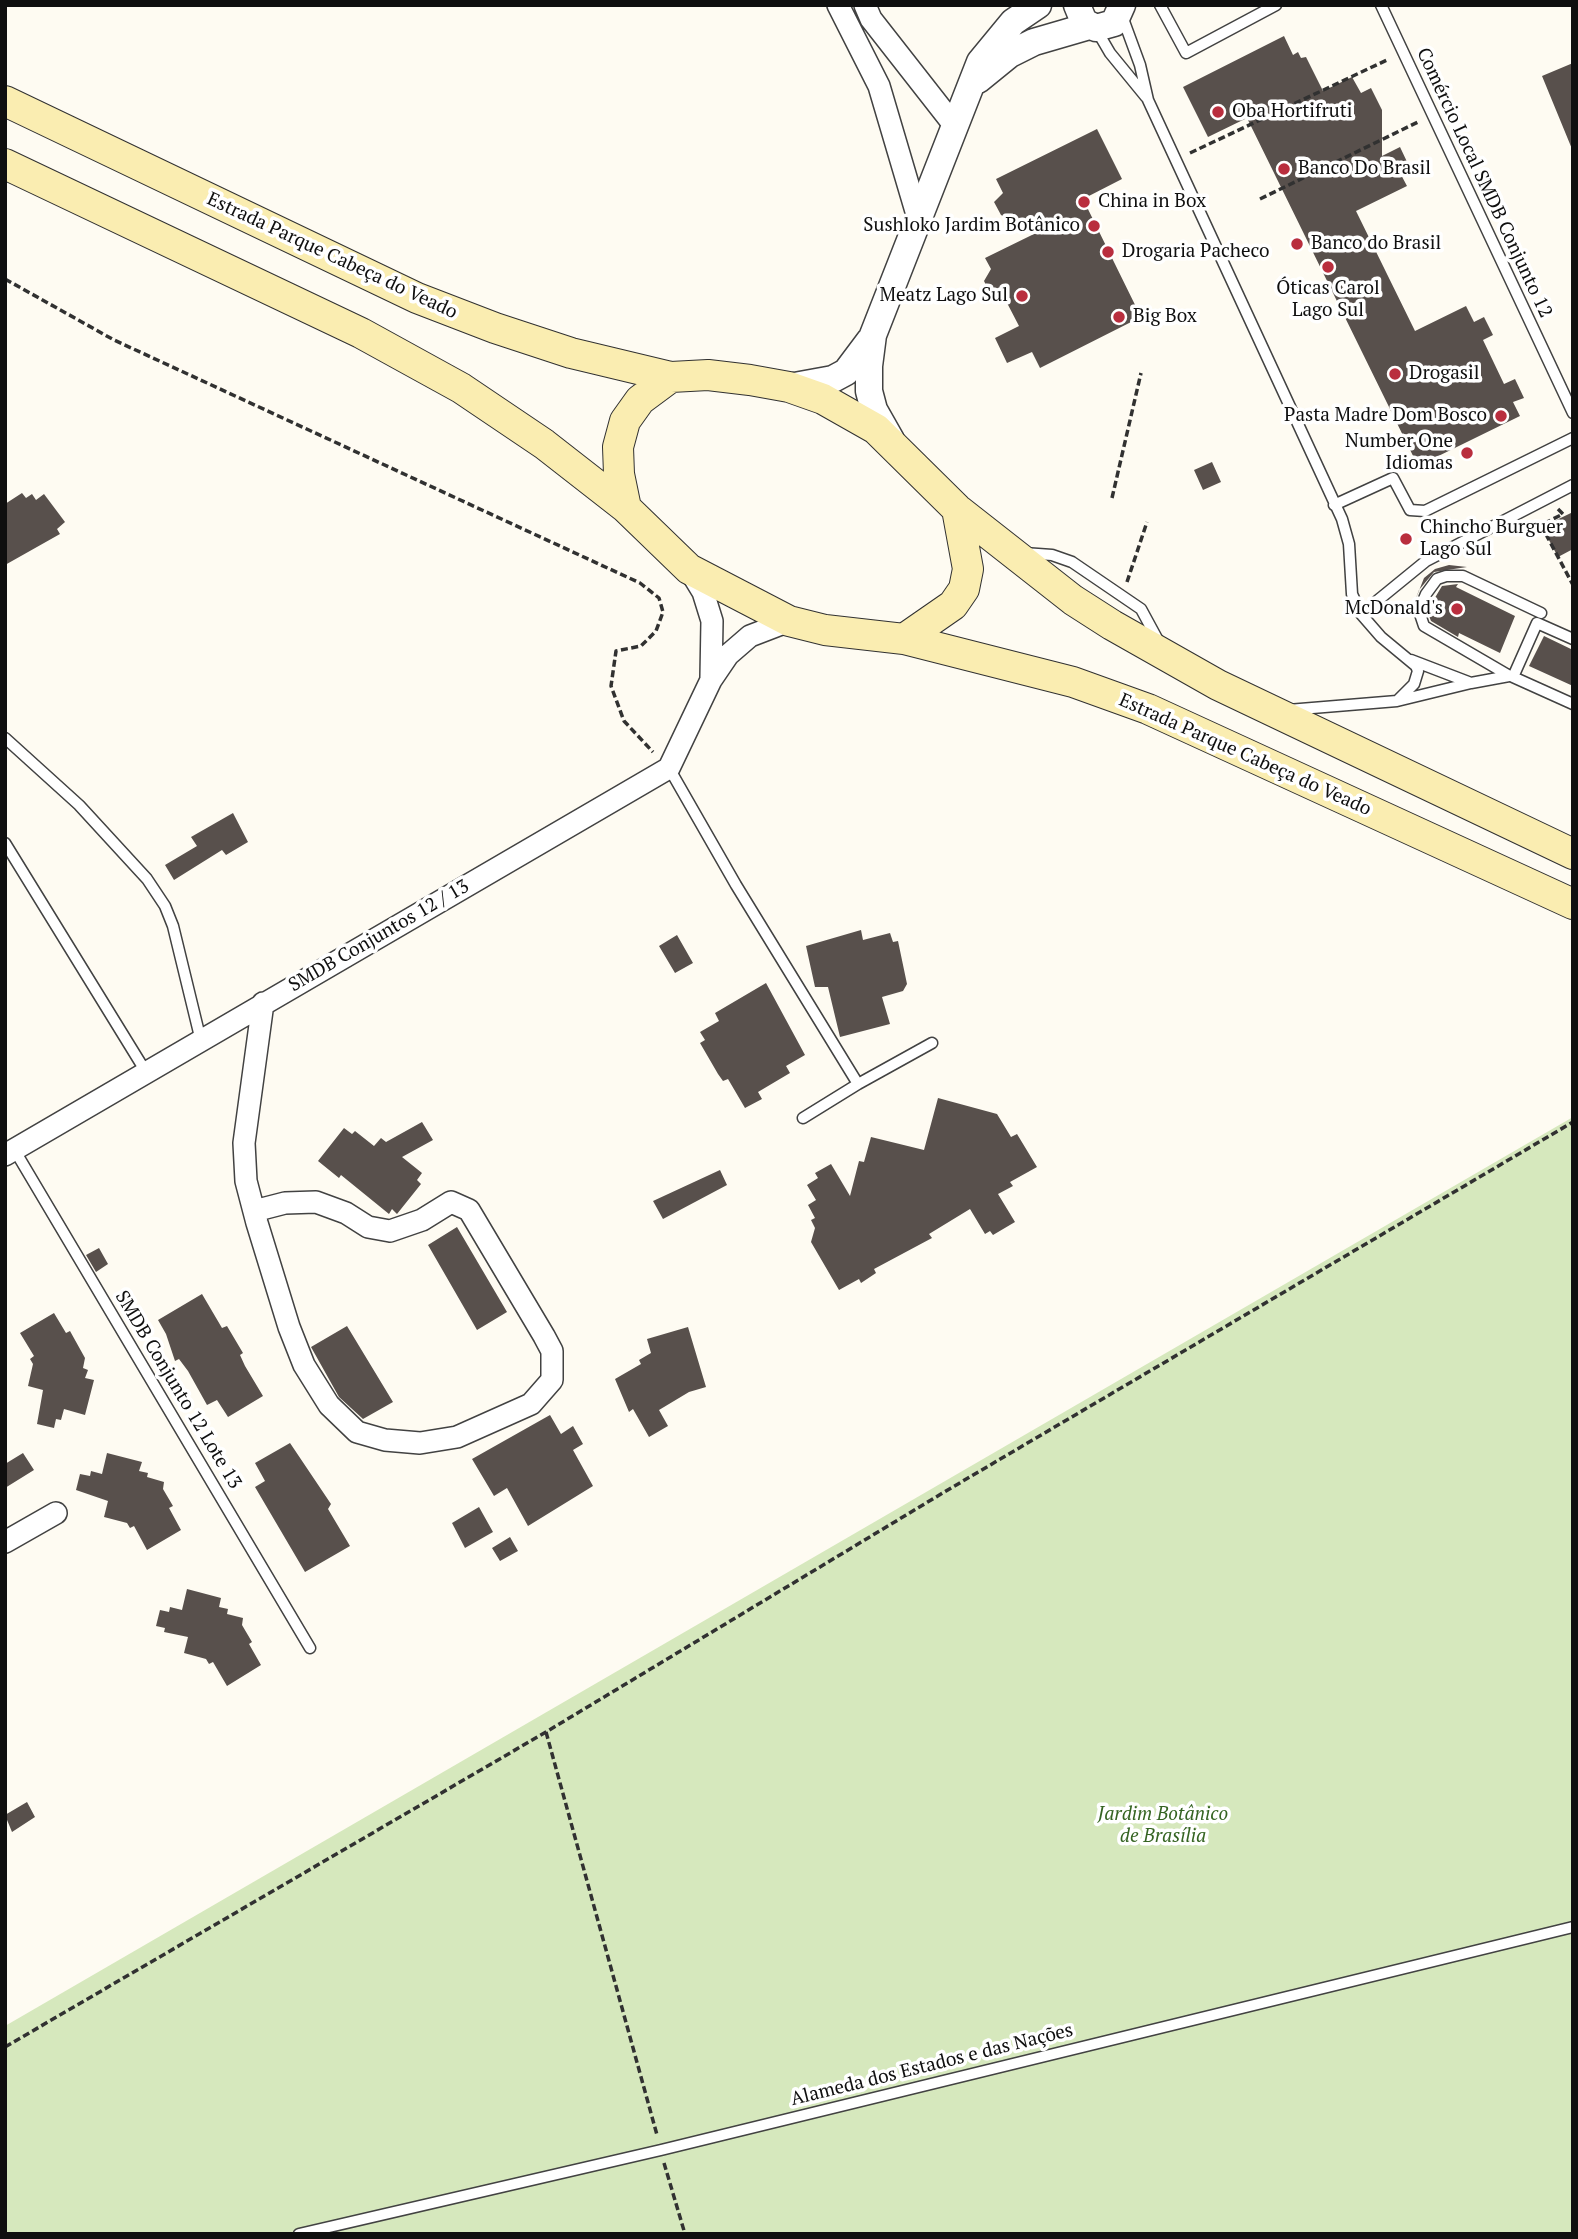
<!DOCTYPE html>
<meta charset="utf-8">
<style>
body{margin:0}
#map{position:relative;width:1578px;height:2239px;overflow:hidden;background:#fefbf2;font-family:"PT Serif",serif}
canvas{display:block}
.frame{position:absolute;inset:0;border:7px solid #0f0f0f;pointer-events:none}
</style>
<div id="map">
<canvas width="1578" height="2239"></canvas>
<div class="frame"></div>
</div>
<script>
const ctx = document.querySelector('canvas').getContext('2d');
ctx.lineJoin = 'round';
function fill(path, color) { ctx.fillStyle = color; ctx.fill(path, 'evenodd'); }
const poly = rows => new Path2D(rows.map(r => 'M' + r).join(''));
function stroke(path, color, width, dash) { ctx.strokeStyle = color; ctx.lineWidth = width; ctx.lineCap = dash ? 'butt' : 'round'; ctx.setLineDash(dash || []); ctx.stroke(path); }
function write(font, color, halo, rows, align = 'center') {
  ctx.font = font + ' "PT Serif",serif'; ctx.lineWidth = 7; ctx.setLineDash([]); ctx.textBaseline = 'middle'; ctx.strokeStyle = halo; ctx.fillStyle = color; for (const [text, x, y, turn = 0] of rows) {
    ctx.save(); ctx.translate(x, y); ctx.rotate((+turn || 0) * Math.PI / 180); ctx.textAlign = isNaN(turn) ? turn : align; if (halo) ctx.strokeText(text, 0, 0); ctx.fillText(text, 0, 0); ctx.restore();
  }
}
fill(poly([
 [1573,1117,1573,2234,5,2234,5,2026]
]), '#d6e8bd');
fill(poly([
 [1284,36,1293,55,1298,52,1301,58,1306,57,1323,91,1352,77,1361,93,1371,88,1382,110,1382,156,1400,147,1409,166,1399,171,1407,186,1356,211,1415,331,1466,306,1474,322,1484,317,1493,335,1483,340,1504,384,1515,379,1524,398,1513,402,1520,416,1418,466,1247,118,1208,137,1183,87],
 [1573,63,1573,149,1572,149,1542,76],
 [1097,129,1122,179,1083,199,1141,317,1040,368,1032,352,1007,363,995,338,1019,326,1006,301,991,295,984,281,991,269,985,258,1036,233,1001,215,994,202,1003,193,996,179],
 [1212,462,1221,482,1203,490,1194,470],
 [22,493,26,498,32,494,36,500,44,494,65,522,57,529,60,534,5,565,5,504],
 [1573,512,1573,549,1558,557,1542,527],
 [1449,565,1467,567,1434,572,1419,590,1413,606,1424,578,1435,569],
 [1458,584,1456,587,1515,616,1500,653,1459,633,1458,637,1431,621,1427,611,1442,586],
 [1544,636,1573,650,1573,686,1529,666],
 [233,813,248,842,226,855,222,850,174,880,165,865,197,846,191,837],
 [861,930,863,940,890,933,893,942,898,941,907,984,903,991,882,997,890,1024,840,1037,828,987,815,987,806,946],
 [677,935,693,963,675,973,659,946],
 [766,983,805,1055,786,1066,790,1073,758,1092,762,1099,745,1108,728,1079,723,1081,718,1074,700,1043,705,1040,700,1032,719,1021,715,1013],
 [938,1098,997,1114,1011,1137,1017,1134,1037,1167,1010,1182,1013,1186,998,1194,1015,1222,993,1235,990,1231,985,1234,970,1209,929,1234,932,1238,874,1269,876,1273,861,1283,859,1279,839,1290,811,1242,815,1228,811,1220,815,1218,808,1205,816,1200,807,1185,818,1178,815,1173,831,1164,850,1196,859,1161,864,1162,871,1137,924,1150],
 [422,1122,433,1140,402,1157,422,1173,417,1180,421,1184,397,1214,392,1209,389,1214,341,1175,339,1178,318,1161,344,1128,352,1134,355,1131,374,1146,381,1138,386,1142],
 [720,1170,727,1185,663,1219,653,1201],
 [457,1227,507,1312,477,1330,428,1245],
 [99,1248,108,1264,96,1272,86,1255],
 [202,1294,222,1328,227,1326,243,1353,240,1355,245,1366,263,1396,228,1417,217,1400,207,1405,188,1371,179,1359,175,1361,166,1334,158,1320],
 [54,1313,66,1333,70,1331,85,1358,83,1368,88,1370,85,1378,94,1380,85,1415,64,1409,61,1420,56,1419,54,1428,37,1424,43,1390,28,1386,33,1364,30,1359,34,1356,20,1333],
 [347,1326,393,1402,363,1419,339,1397,311,1347],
 [688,1327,706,1387,689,1392,659,1410,668,1426,649,1437,633,1409,629,1412,615,1379,641,1364,639,1360,651,1353,647,1339],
 [550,1415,561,1434,573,1426,583,1444,573,1450,593,1486,528,1526,507,1488,494,1496,472,1459],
 [290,1443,331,1504,328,1509,350,1546,305,1572,255,1487,265,1481,255,1463],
 [23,1453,34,1470,5,1488,5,1464],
 [107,1453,142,1462,139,1471,148,1473,147,1477,164,1482,163,1489,173,1506,169,1508,181,1530,147,1550,134,1526,130,1528,127,1523,104,1517,108,1501,76,1490,80,1474,90,1476,91,1471,102,1474],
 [479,1507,493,1532,465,1548,452,1523],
 [510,1537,518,1551,500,1561,492,1548],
 [187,1589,221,1598,219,1607,228,1609,227,1614,243,1618,242,1625,252,1642,249,1644,261,1665,227,1686,213,1662,209,1664,206,1659,184,1653,188,1637,164,1632,165,1628,156,1626,160,1610,169,1612,170,1607,182,1610],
 [27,1802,35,1817,12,1832,5,1815]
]), '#58504c');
const service = poly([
 [1160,5,1186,53,1276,5],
 [1381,5,1573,413],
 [1122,16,1140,65,1148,100,1342,519,1349,544,1352,594,1361,614,1381,637,1416,666,1418,671,1414,684,1397,701],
 [1096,29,1110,53,1146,97],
 [1334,505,1393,478,1410,510,1425,511,1573,438],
 [1024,553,1052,555,1072,562,1141,609,1160,644],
 [1361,614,1426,561,1573,485],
 [1573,639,1537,623,1513,677,1573,704],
 [1411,660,1471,683,1509,676],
 [1508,675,1424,626,1419,611,1426,594,1437,579,1446,576,1463,576,1541,613],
 [1288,710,1397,701,1471,683],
 [5,738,79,805,147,879,165,906,173,926,201,1041],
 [669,768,736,885,858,1084,803,1118],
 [5,843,146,1072],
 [858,1084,932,1043],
 [14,1149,310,1648],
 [299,2234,661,2150,1573,1927]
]);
const minor = poly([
 [838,5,879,86,918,218],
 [865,5,871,19,954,125],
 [689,569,703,592,712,621,711,677],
 [5,1155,669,768,711,680,728,655,750,636,789,621],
 [254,1211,285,1203,316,1202,346,1213,368,1227,390,1231,422,1220,451,1202,469,1210,544,1336,552,1351,552,1380,531,1404,457,1437,420,1443,385,1440,357,1432,329,1405,304,1365,289,1327,257,1223,246,1181,244,1143,263,1003],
 [5,1542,56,1513]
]);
const tertiary = poly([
 [1077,5,1084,22,1096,28,1114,23,1122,5],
 [978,80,1010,54,1034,42,1089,26],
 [789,387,833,379,846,372,870,340],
 [891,440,874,410,869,391,869,366,873,335,980,62,1013,22,1038,5]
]);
const secondary = poly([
 [5,101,417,298,495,328,571,353,671,377],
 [5,164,361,333,461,388,544,444,626,508,689,569,789,621,825,630,904,639,1073,682,1148,709,1573,904],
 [626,508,619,474,618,447,625,421,640,400,671,377,708,375,750,380,789,387,823,399,876,429,957,509,1073,600,1112,625,1218,685,1573,854],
 [904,639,953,605,964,589,968,569,957,509]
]);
stroke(service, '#424242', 13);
stroke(minor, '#424242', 24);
stroke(tertiary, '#424242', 29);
stroke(secondary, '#313131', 32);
stroke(poly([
 [1190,153,1389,59],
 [1260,199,1418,122],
 [5,279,114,340,640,583,659,598,663,612,656,631,641,646,616,651,611,686,624,721,653,752],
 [1112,498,1141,373],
 [1558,509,1563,514,1541,525,1573,585],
 [1127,582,1147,522],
 [546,1732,657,2135],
 [5,2047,546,1732,946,1491,1573,1122],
 [664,2163,685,2234]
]), '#313131', 3.5, [7, 3.5]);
stroke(service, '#fff', 10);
stroke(minor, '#fff', 21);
stroke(tertiary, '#fff', 26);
stroke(secondary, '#faedb1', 30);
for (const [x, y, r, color] of [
 [1218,112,7,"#b92e3e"],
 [1284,169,7,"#b92e3e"],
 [1084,202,7,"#b92e3e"],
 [1094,226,7,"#b92e3e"],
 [1297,244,7,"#b92e3e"],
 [1108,252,7,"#b92e3e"],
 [1328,267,7,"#b92e3e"],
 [1022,296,7,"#b92e3e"],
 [1119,317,7,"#b92e3e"],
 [1395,374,7,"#b92e3e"],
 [1501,416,7,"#b92e3e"],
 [1467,453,7,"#b92e3e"],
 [1406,539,7,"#b92e3e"],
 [1457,609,7,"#b92e3e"]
]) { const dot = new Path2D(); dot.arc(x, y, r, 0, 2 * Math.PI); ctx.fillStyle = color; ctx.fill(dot); stroke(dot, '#fff', 2.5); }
write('19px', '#0f0f0f', '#fff', [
 ["Oba Hortifruti",1232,112],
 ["Banco Do Brasil",1298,169],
 ["China in Box",1098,202],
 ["Sushloko Jardim Botânico",1080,226,"right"],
 ["Banco do Brasil",1311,244],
 ["Drogaria Pacheco",1122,252],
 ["Óticas Carol",1328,289,"center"],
 ["Lago Sul",1328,311,"center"],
 ["Meatz Lago Sul",1008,296,"right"],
 ["Big Box",1133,317],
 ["Drogasil",1409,374],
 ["Pasta Madre Dom Bosco",1487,416,"right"],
 ["Number One",1453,442,"right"],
 ["Idiomas",1453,464,"right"],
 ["Chincho Burguer",1420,528],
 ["Lago Sul",1420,550],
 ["McDonald's",1443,609,"right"]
], 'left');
write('19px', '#0f0f0f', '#fff', [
 ["Comércio Local SMDB Conjunto 12",1484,183,65],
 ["Estrada Parque Cabeça do Veado",332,256,25],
 ["Estrada Parque Cabeça do Veado",1245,755,24],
 ["SMDB Conjuntos 12 / 13",379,936,-30],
 ["SMDB Conjunto 12 Lote 13",178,1390,59],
 ["Alameda dos Estados e das Nações",932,2065,-14]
]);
write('italic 19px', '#356422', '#fff', [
 ["Jardim Botânico",1163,1815],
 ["de Brasília",1163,1837]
]);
</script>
